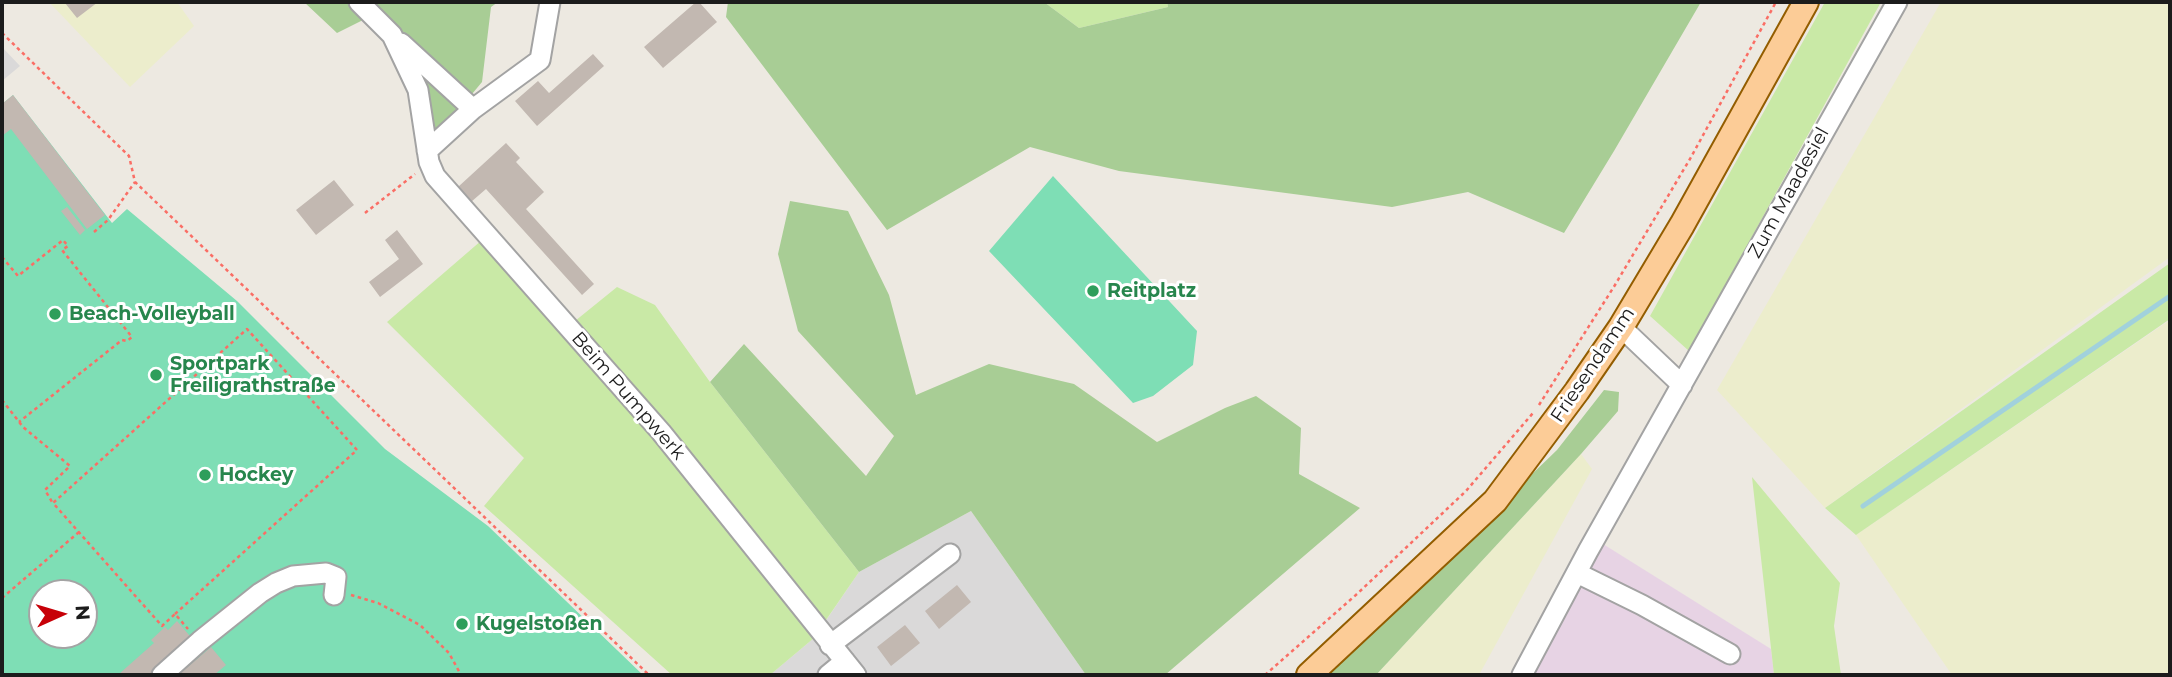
<!DOCTYPE html>
<meta charset="utf-8">
<style>
body{margin:0}
#map{position:relative;width:2172px;height:677px;overflow:hidden;background:#ede9e1;font-family:Montserrat,sans-serif}
canvas{display:block}
.frame{position:absolute;inset:0;border:4px solid #1c1c1c;pointer-events:none}
.north{position:absolute;left:28px;top:579px;width:70px;height:70px;box-sizing:border-box;background:#fff;border:2px solid #a4a4a4;border-radius:50%;rotate:86deg;font-size:19px;font-weight:700;line-height:28px;text-align:center;color:#1c1c1c}
.north::after{content:'';display:block;margin:auto;width:24px;height:32px;background:#c70008;clip-path:polygon(50% 0,100% 100%,50% 72%,0 100%)}
</style>
<div id="map">
<canvas width="2172" height="677"></canvas>
<div class="frame"></div>
<div class="north">N</div>
</div>
<script>
const ctx = document.querySelector('canvas').getContext('2d');
ctx.lineJoin = 'round';
function fill(path, color) { ctx.fillStyle = color; ctx.fill(path, 'evenodd'); }
const poly = rows => new Path2D(rows.map(r => 'M' + r).join(''));
function stroke(path, color, width, dash) { ctx.strokeStyle = color; ctx.lineWidth = width; ctx.lineCap = dash ? 'butt' : 'round'; ctx.setLineDash(dash || []); ctx.stroke(path); }
function write(font, color, halo, rows, align = 'center') {
  ctx.font = font + ' Montserrat,sans-serif'; ctx.lineWidth = 6; ctx.setLineDash([]); ctx.textBaseline = 'middle'; ctx.strokeStyle = halo; ctx.fillStyle = color; for (const [text, x, y, turn = 0] of rows) {
    ctx.save(); ctx.translate(x, y); ctx.rotate((+turn || 0) * Math.PI / 180); ctx.textAlign = isNaN(turn) ? turn : align; if (halo) ctx.strokeText(text, 0, 0); ctx.fillText(text, 0, 0); ctx.restore();
  }
}
fill(poly([
 [2,47,20,66,2,81],
 [971,511,1086,675,770,675,814,638,859,572]
]), '#dad9d9');
fill(poly([
 [1603,544,1771,649,1774,675,1533,675]
]), '#e7d3e4');
fill(poly([
 [49,2,177,2,194,26,130,87],
 [1941,2,2170,2,2170,257,1825,508,1717,390],
 [2170,320,2170,675,1952,675,1856,535],
 [1581,454,1592,469,1479,675,1376,675]
]), '#ecedcc');
fill(poly([
 [1044,2,1167,2,1168,7,1079,28],
 [1825,2,1881,2,1689,351,1650,316],
 [482,240,656,436,814,638,770,675,672,675,484,506,524,458,387,322],
 [2170,263,2170,319,1856,535,1825,508],
 [617,287,655,305,710,382,859,572,824,623,575,321],
 [1752,477,1840,583,1834,626,1841,675,1774,675]
]), '#c9e9a6');
fill(poly([
 [304,2,498,2,491,7,482,82,432,142,420,70,365,19,337,33],
 [728,2,1044,2,1079,28,1168,7,1167,2,1701,2,1614,151,1564,233,1468,192,1392,207,1119,171,1030,147,887,230,726,17],
 [790,201,848,211,889,295,916,395,989,364,1074,384,1157,442,1225,408,1256,396,1301,428,1299,474,1360,508,1165,675,1086,675,971,511,859,572,710,382,744,344,866,476,894,436,798,331,778,254],
 [1604,390,1619,392,1618,411,1581,454,1376,675,1324,675,1557,450]
]), '#a8cd95');
fill(poly([
 [13,95,112,223,127,209,237,301,385,449,488,526,643,675,2,675,2,104],
 [42,593,84,593,84,635,42,635],
 [1053,176,1197,331,1193,365,1153,396,1133,403,989,251]
]), '#7edeb5');
stroke(poly([
 [1863,506,2170,296]
]), '#a1d1dc', 5);
fill(poly([
 [66,2,98,2,77,18,65,3],
 [696,2,699,2,717,22,663,68,644,47],
 [593,54,604,66,537,126,515,101,538,81,549,93],
 [13,95,105,215,87,229,11,129,2,136,2,104],
 [506,143,520,158,516,162,544,192,526,209,594,284,582,295,486,189,471,202,458,187],
 [334,180,354,205,316,235,296,210],
 [67,207,85,230,80,235,61,211],
 [397,230,423,264,380,297,369,282,399,259,385,240],
 [957,585,971,602,939,629,925,611],
 [177,621,195,642,157,675,120,675,119,674,154,643,151,640,165,627,168,630],
 [905,625,920,643,891,666,877,647],
 [211,647,226,665,214,675,178,675]
]), '#c2b8b1');
const minor = poly([
 [359,2,392,35,418,90,429,162,435,176,661,432,856,675],
 [401,43,473,109,427,151],
 [473,109,540,60,550,2],
 [1621,327,1682,385],
 [1577,573,1642,605,1730,654],
 [830,645,950,554],
 [162,675,200,641,260,593,276,583,293,576,326,573,336,577,334,595],
 [828,675,845,661],
 [1522,675,1588,551,1897,2]
]);
const major = poly([
 [1309,675,1495,501,1577,391,1621,327,1682,225,1806,2]
]);
stroke(minor, '#a3a3a3', 23);
stroke(major, '#935d00', 28);
stroke(poly([
 [2,33,129,156,135,182,649,675],
 [365,213,415,174],
 [94,232,108,220,135,182],
 [2,257,18,276,63,240,68,246,62,250,132,337,127,341,122,340,19,422],
 [2,400,23,427,70,466,45,490,52,502],
 [1539,405,1615,285,1690,159,1776,2],
 [351,595,378,603,420,625,449,653,461,675],
 [2,598,79,532],
 [175,614,357,450,247,329,53,503,162,626,175,614,188,629],
 [1265,675,1357,594,1466,491,1533,413]
]), '#fa6e65', 2.5, [3.5, 3.5]);
stroke(minor, '#fff', 19);
stroke(major, '#fccc97', 24);
for (const [x, y, r, color] of [
 [1093,291,7,"#2e9e5b"],
 [55,314,7,"#2e9e5b"],
 [156,375,7,"#2e9e5b"],
 [205,475,7,"#2e9e5b"],
 [462,624,7,"#2e9e5b"]
]) { const dot = new Path2D(); dot.arc(x, y, r, 0, 2 * Math.PI); ctx.fillStyle = color; ctx.fill(dot); stroke(dot, '#fff', 2.5); }
write('19px', '#1c1c1c', '#fff', [
 ["Zum Maadesiel",1789,193,-61],
 ["Friesendamm",1593,365,-56],
 ["Beim Pumpwerk",628,396,49]
]);
write('bold 19px', '#27864d', '#fff', [
 ["Reitplatz",1107,291],
 ["Beach-Volleyball",69,314],
 ["Sportpark",170,364],
 ["Freiligrathstraße",170,386],
 ["Hockey",219,475],
 ["Kugelstoßen",476,624]
], 'left');
</script>
